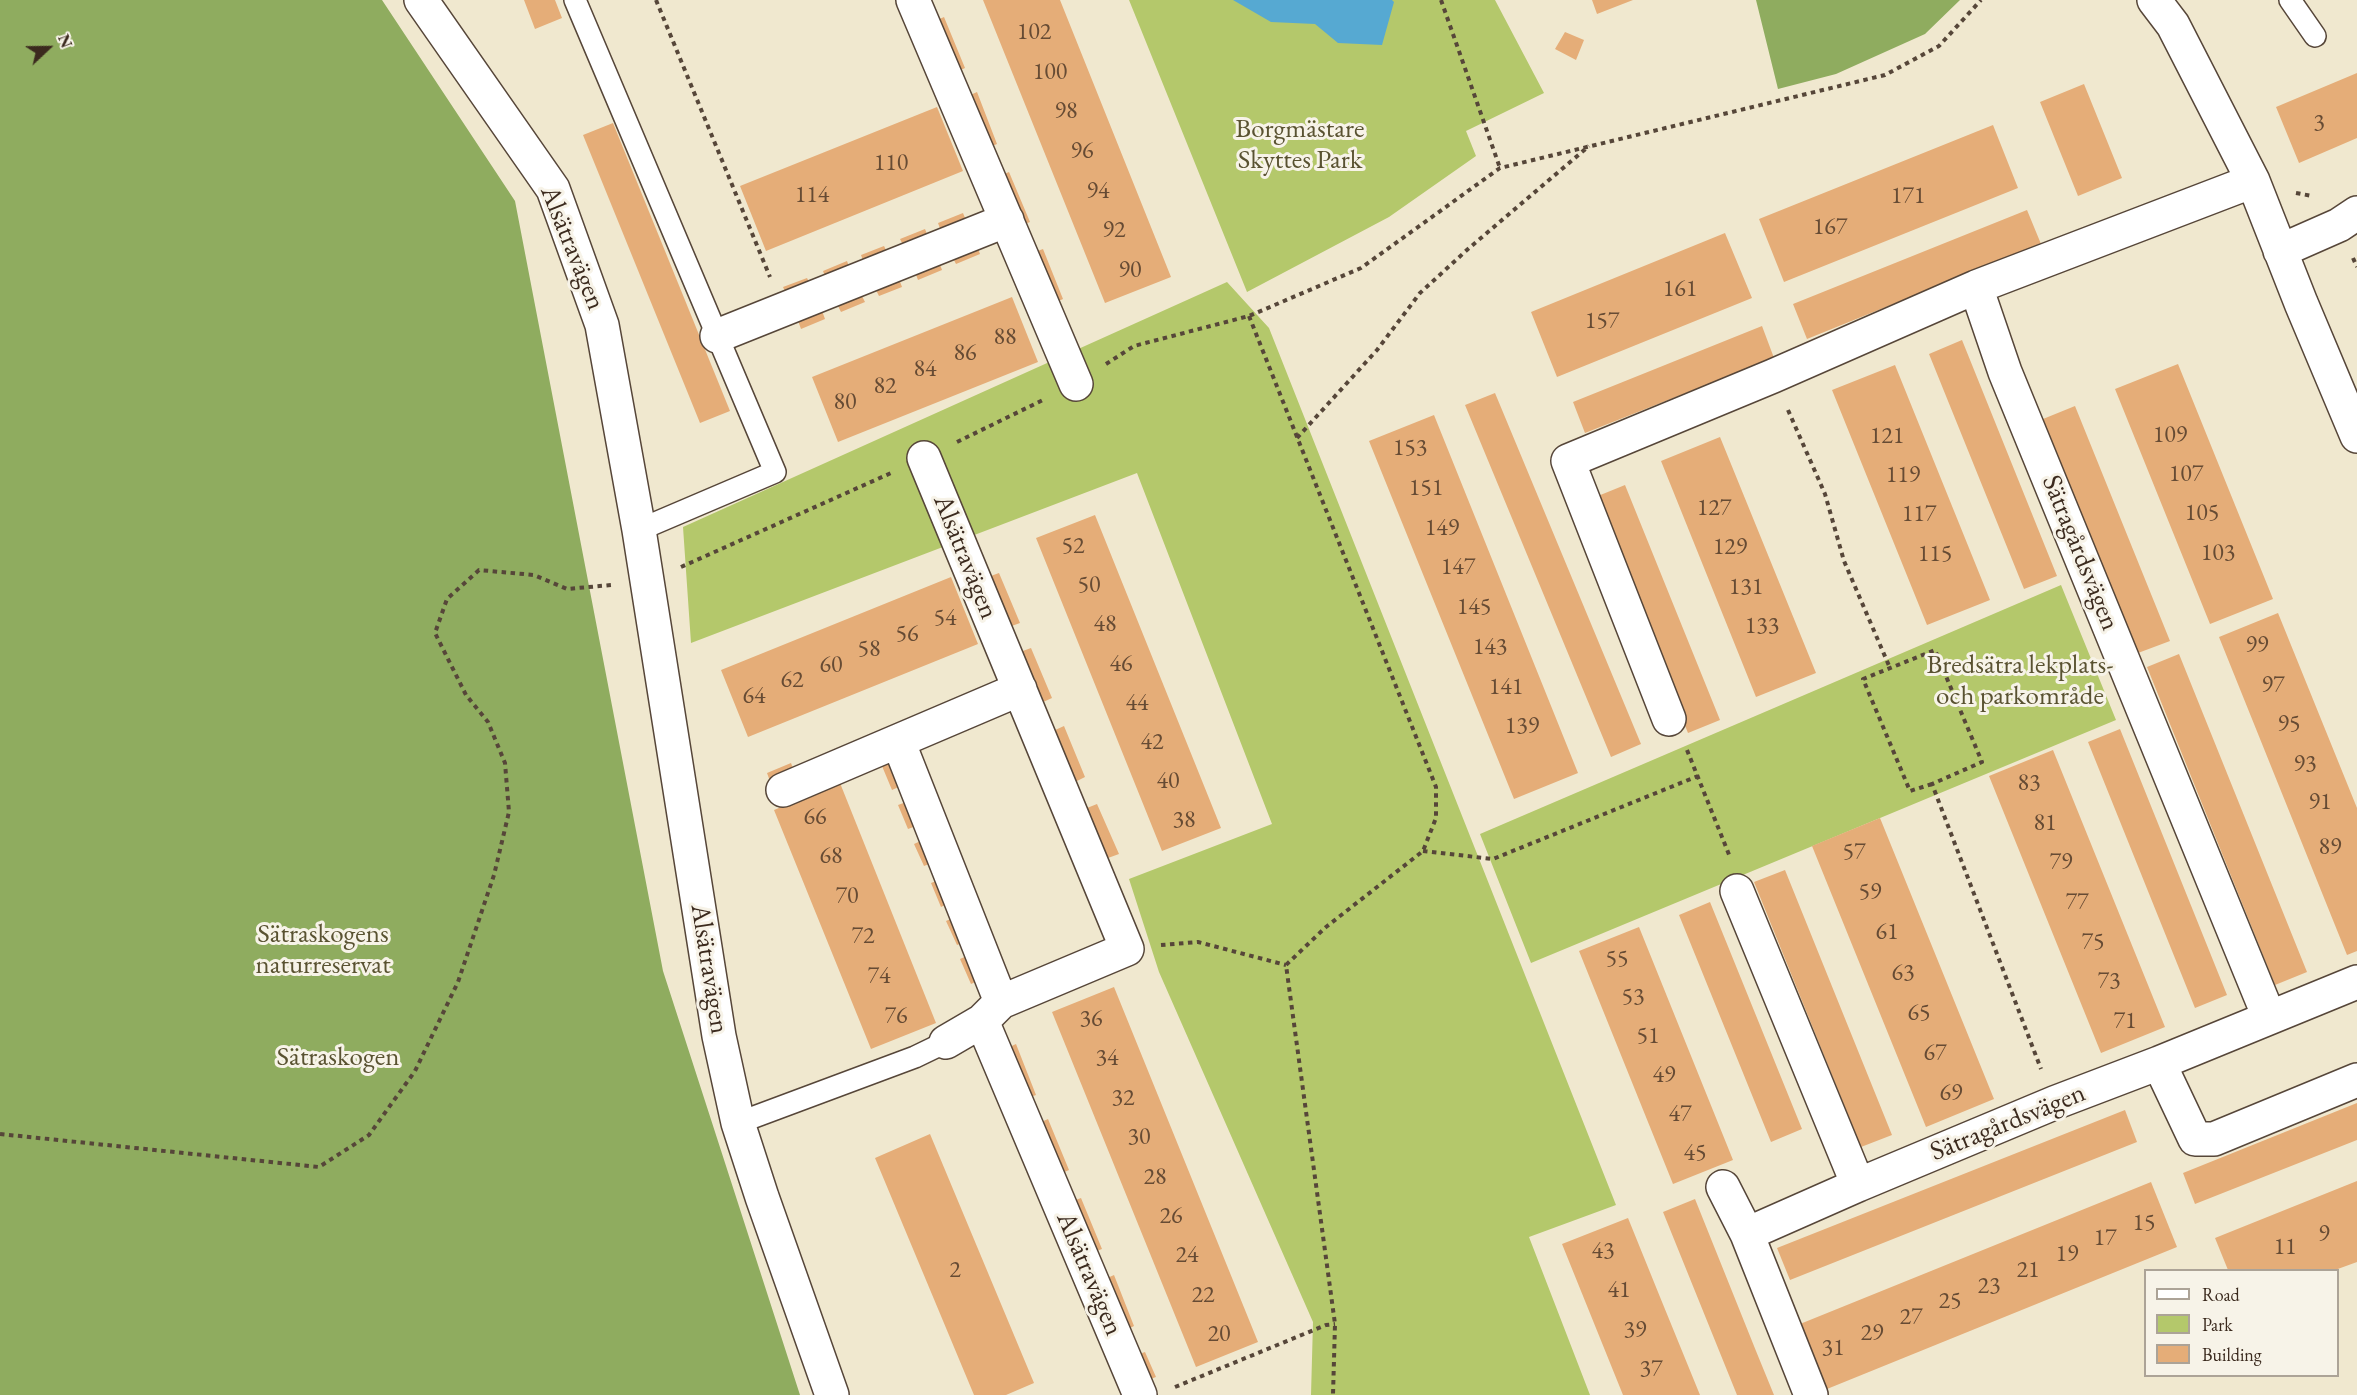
<!DOCTYPE html>
<meta charset="utf-8">
<style>
body{margin:0}
#map{position:relative;width:2357px;height:1395px;overflow:hidden;background:#f0e8cf;font-family:"EB Garamond",serif}
canvas{display:block}
.legend{position:absolute;left:2144px;top:1269px;width:195px;height:108px;box-sizing:border-box;background:#f7f3e8;border:2px solid #aca397;margin:0;padding:8px 10px;list-style:none;font-size:18px;color:#3b2a1e}
.legend li{display:flex;align-items:center;gap:12px;height:30px}
.legend b{width:30px;border:2px solid #aca397}
.north{position:absolute;left:18px;top:18px;width:60px;height:60px;-webkit-text-stroke:4px #f7f3e8;paint-order:stroke;rotate:68deg;font-size:16px;font-weight:700;line-height:24px;text-align:center;color:#3b2a1e}
.north::after{content:'';display:block;margin:auto;width:21px;height:27px;background:#3b2a1e;clip-path:polygon(50% 0,100% 100%,50% 72%,0 100%)}
</style>
<div id="map">
<canvas width="2357" height="1395"></canvas>
<ul class="legend">
<li><b style="height:8px;background:#fff"></b>Road</li>
<li><b style="height:16px;background:#b4c86b"></b>Park</li>
<li><b style="height:16px;background:#e5ad78"></b>Building</li>
</ul>
<div class="north">N</div>
</div>
<script>
const ctx = document.querySelector('canvas').getContext('2d');
ctx.lineJoin = 'round';
function fill(path, color) { ctx.fillStyle = color; ctx.fill(path, 'evenodd'); }
const poly = rows => new Path2D(rows.map(r => 'M' + r).join(''));
function stroke(path, color, width, dash) { ctx.strokeStyle = color; ctx.lineWidth = width; ctx.lineCap = dash ? 'butt' : 'round'; ctx.setLineDash(dash || []); ctx.stroke(path); }
function write(font, color, halo, rows, align = 'center') {
  ctx.font = font + ' "EB Garamond",serif'; ctx.lineWidth = 6; ctx.setLineDash([]); ctx.textBaseline = 'middle'; ctx.strokeStyle = halo; ctx.fillStyle = color; for (const [text, x, y, turn = 0] of rows) {
    ctx.save(); ctx.translate(x, y); ctx.rotate((+turn || 0) * Math.PI / 180); ctx.textAlign = isNaN(turn) ? turn : align; if (halo) ctx.strokeText(text, 0, 0); ctx.fillText(text, 0, 0); ctx.restore();
  }
}
fill(poly([
 [1129,0,1495,0,1544,93,1466,131,1476,156,1389,217,1247,292],
 [1227,282,1269,328,1616,1205,1529,1237,1590,1395,1311,1395,1313,1322,1159,972,1129,879,1272,824,1137,473,691,643,683,527],
 [2061,585,2116,720,1531,963,1480,834]
]), '#b4c86b');
fill(poly([
 [0,0,382,0,515,201,663,971,800,1395,0,1395],
 [1756,0,1960,0,1925,34,1836,74,1778,89]
]), '#8fac5f');
fill(poly([
 [1233,0,1392,0,1394,2,1382,45,1338,43,1315,24,1271,22]
]), '#56a9d2');
fill(poly([
 [524,0,555,0,562,18,535,29],
 [983,0,1060,0,1171,277,1105,303],
 [1592,0,1633,0,1597,14],
 [944,17,965,68,954,73,933,22],
 [1565,32,1584,40,1576,60,1555,49],
 [2357,73,2357,138,2299,163,2276,107],
 [2084,84,2122,178,2078,196,2040,102],
 [977,92,997,144,987,148,966,97],
 [937,107,963,171,766,251,740,186],
 [613,123,730,411,700,423,583,135],
 [1993,125,2018,188,1784,282,1759,219],
 [1009,172,1030,222,1020,226,999,176],
 [2027,210,2041,244,1807,339,1793,304],
 [963,213,967,223,942,234,938,223],
 [925,229,929,239,905,249,900,239],
 [1725,233,1752,298,1557,377,1531,312],
 [976,243,980,254,956,264,951,254],
 [884,246,889,256,865,266,861,255],
 [1043,249,1063,299,1052,304,1032,253],
 [938,259,942,270,918,280,914,269],
 [847,261,851,272,827,282,823,271],
 [898,276,902,287,879,296,874,286],
 [807,278,812,288,788,298,783,287],
 [860,292,865,302,841,312,836,302],
 [1012,297,1038,362,838,442,812,377],
 [821,308,825,319,801,329,797,318],
 [1762,326,1774,358,1585,433,1573,402],
 [1962,340,2057,576,2024,589,1929,354],
 [2178,364,2273,599,2210,624,2115,389],
 [1895,365,1990,600,1927,625,1832,390],
 [1495,393,1641,744,1611,757,1465,405],
 [2075,406,2170,641,2138,653,2043,419],
 [1434,415,1578,773,1514,799,1369,441],
 [1720,437,1816,673,1756,697,1661,461],
 [1625,485,1720,720,1688,733,1593,498],
 [1095,515,1221,828,1162,851,1036,538],
 [999,573,1020,623,1009,627,988,577],
 [951,577,978,644,748,737,721,670],
 [2278,613,2357,808,2357,951,2347,955,2219,637],
 [1031,648,1052,698,1041,703,1020,652],
 [2179,654,2307,972,2275,985,2147,667],
 [1064,726,1085,777,1075,782,1053,731],
 [2120,729,2227,995,2195,1008,2088,742],
 [2053,750,2165,1027,2101,1053,1989,776],
 [892,761,903,785,892,790,882,766],
 [791,763,795,774,771,784,767,773],
 [840,783,936,1023,871,1049,774,810],
 [909,801,919,825,908,829,898,805],
 [1097,804,1119,854,1108,858,1087,808],
 [1880,818,1994,1099,1926,1127,1812,846],
 [925,839,934,862,924,866,914,844],
 [1785,870,1892,1135,1861,1147,1754,882],
 [941,879,951,902,941,907,931,883],
 [1710,902,1802,1129,1771,1142,1679,915],
 [957,916,968,941,957,945,946,921],
 [1639,927,1733,1160,1673,1184,1579,951],
 [971,954,982,979,971,984,960,959],
 [1114,987,1258,1342,1196,1367,1052,1012],
 [1016,1044,1036,1095,1025,1099,1005,1049],
 [2357,1103,2357,1140,2195,1204,2183,1173],
 [2125,1110,2137,1142,1790,1280,1777,1248],
 [1048,1119,1069,1170,1058,1175,1037,1124],
 [930,1134,1034,1383,1006,1395,974,1395,875,1158],
 [2357,1181,2357,1262,2335,1270,2228,1270,2215,1238],
 [2151,1182,2177,1247,1827,1389,1800,1324],
 [1081,1198,1102,1249,1091,1253,1070,1202],
 [1695,1199,1756,1351,1774,1395,1737,1395,1663,1212],
 [1628,1218,1660,1297,1700,1395,1623,1395,1562,1244],
 [1114,1275,1134,1326,1124,1331,1103,1280],
 [1145,1352,1156,1377,1145,1381,1134,1356]
]), '#e5ad78');
const lane = poly([
 [575,0,775,472,639,530],
 [2290,0,2315,36],
 [738,1123,915,1057,946,1042]
]);
const street = poly([
 [421,0,553,189,602,325,639,530,719,1036,738,1123,762,1197,832,1395],
 [913,0,1076,384],
 [2154,0,2173,25,2253,181,2301,303,2357,436],
 [2280,251,2339,225,2357,213],
 [1976,287,2005,372,2269,1017],
 [717,336,1007,220],
 [924,458,1127,949,1001,1002,982,1021,946,1042],
 [1669,719,1568,461,1773,376,1976,287,2253,181],
 [898,741,1001,1002],
 [783,790,1020,689],
 [1737,891,1858,1185,2054,1103,2159,1063,2357,982],
 [982,1021,1140,1395],
 [2159,1063,2195,1139,2214,1139,2357,1080],
 [1723,1187,1747,1234,1811,1395],
 [1747,1234,1858,1185]
]);
stroke(lane, '#564639', 24);
stroke(street, '#564639', 36);
stroke(poly([
 [656,0,770,277],
 [1441,0,1500,168],
 [2296,193,2312,196],
 [2353,258,2357,267],
 [1249,316,1436,787,1436,818,1423,851,1326,927,1286,965,1335,1324,1333,1395],
 [1106,364,1134,346,1249,316,1361,268,1500,168,1885,75,1939,46,1981,0],
 [1788,410,1825,494,1844,561,1890,668],
 [1297,438,1377,350,1420,293,1468,249,1589,146],
 [957,442,1045,399],
 [681,567,891,473],
 [1687,750,1730,857],
 [1932,784,1910,791,1863,679,1935,650,1982,762,1932,784,2041,1069],
 [1423,851,1493,859,1698,776],
 [1161,945,1198,942,1286,965],
 [0,1134,319,1167,369,1135,415,1071,458,982,494,875,509,812,505,763,488,722,466,695,435,633,447,599,479,570,534,575,567,589,611,585],
 [1175,1387,1326,1325,1335,1324]
]), '#564639', 4, [4.5, 4.5]);
stroke(lane, '#fff', 21);
stroke(street, '#fff', 33);
write('24px', '#664b34', null, [
 ["102",1034,32],
 ["100",1050,72],
 ["98",1066,111],
 ["3",2319,123],
 ["96",1082,151],
 ["110",891,163],
 ["94",1098,191],
 ["114",812,195],
 ["171",1908,196],
 ["167",1830,227],
 ["92",1114,230],
 ["90",1130,270],
 ["161",1680,289],
 ["157",1602,321],
 ["88",1005,337],
 ["86",965,353],
 ["84",925,369],
 ["82",885,386],
 ["80",845,402],
 ["109",2170,435],
 ["121",1887,436],
 ["153",1410,448],
 ["107",2186,474],
 ["119",1903,475],
 ["151",1426,488],
 ["127",1714,508],
 ["105",2202,513],
 ["117",1919,514],
 ["149",1442,528],
 ["52",1073,546],
 ["129",1730,547],
 ["103",2218,553],
 ["115",1935,554],
 ["147",1458,567],
 ["50",1089,585],
 ["131",1746,587],
 ["145",1474,607],
 ["54",945,618],
 ["48",1105,624],
 ["133",1762,626],
 ["56",907,634],
 ["99",2257,645],
 ["143",1490,647],
 ["58",869,649],
 ["46",1121,664],
 ["60",831,665],
 ["62",792,680],
 ["97",2273,685],
 ["141",1506,687],
 ["64",754,696],
 ["44",1137,703],
 ["95",2289,724],
 ["139",1522,726],
 ["42",1152,742],
 ["93",2305,764],
 ["40",1168,781],
 ["83",2029,783],
 ["91",2320,802],
 ["66",815,817],
 ["38",1184,820],
 ["81",2045,823],
 ["89",2330,847],
 ["57",1854,852],
 ["68",831,856],
 ["79",2061,862],
 ["59",1870,892],
 ["70",847,896],
 ["77",2077,902],
 ["61",1887,932],
 ["72",863,936],
 ["75",2093,942],
 ["55",1617,959],
 ["63",1903,973],
 ["74",879,976],
 ["73",2109,981],
 ["53",1633,997],
 ["65",1919,1013],
 ["76",896,1016],
 ["36",1091,1019],
 ["71",2125,1021],
 ["51",1648,1036],
 ["67",1935,1053],
 ["34",1107,1058],
 ["49",1664,1075],
 ["69",1951,1093],
 ["32",1123,1098],
 ["47",1680,1114],
 ["30",1139,1137],
 ["45",1695,1153],
 ["28",1155,1177],
 ["26",1171,1216],
 ["15",2144,1223],
 ["9",2324,1234],
 ["17",2105,1238],
 ["11",2285,1247],
 ["43",1603,1251],
 ["19",2067,1254],
 ["24",1187,1255],
 ["2",955,1270],
 ["21",2028,1270],
 ["23",1989,1286],
 ["41",1619,1290],
 ["22",1203,1295],
 ["25",1950,1301],
 ["27",1911,1317],
 ["39",1635,1330],
 ["29",1872,1333],
 ["20",1219,1334],
 ["31",1833,1348],
 ["37",1651,1369]
]);
write('27px', '#595231', '#f7f3e8', [
 ["Borgmästare",1300,130],
 ["Skyttes Park",1300,161],
 ["Bredsätra lekplats-",2020,666],
 ["och parkområde",2020,697],
 ["Sätraskogens",323,935],
 ["naturreservat",323,966],
 ["Sätraskogen",338,1058]
]);
write('27px', '#3b2a1e', '#f7f3e8', [
 ["Alsätravägen",572,248,68],
 ["Sätragårdsvägen",2080,553,68],
 ["Alsätravägen",965,557,68],
 ["Alsätravägen",709,969,81],
 ["Sätragårdsvägen",2008,1123,-22],
 ["Alsätravägen",1089,1274,67]
]);
</script>
